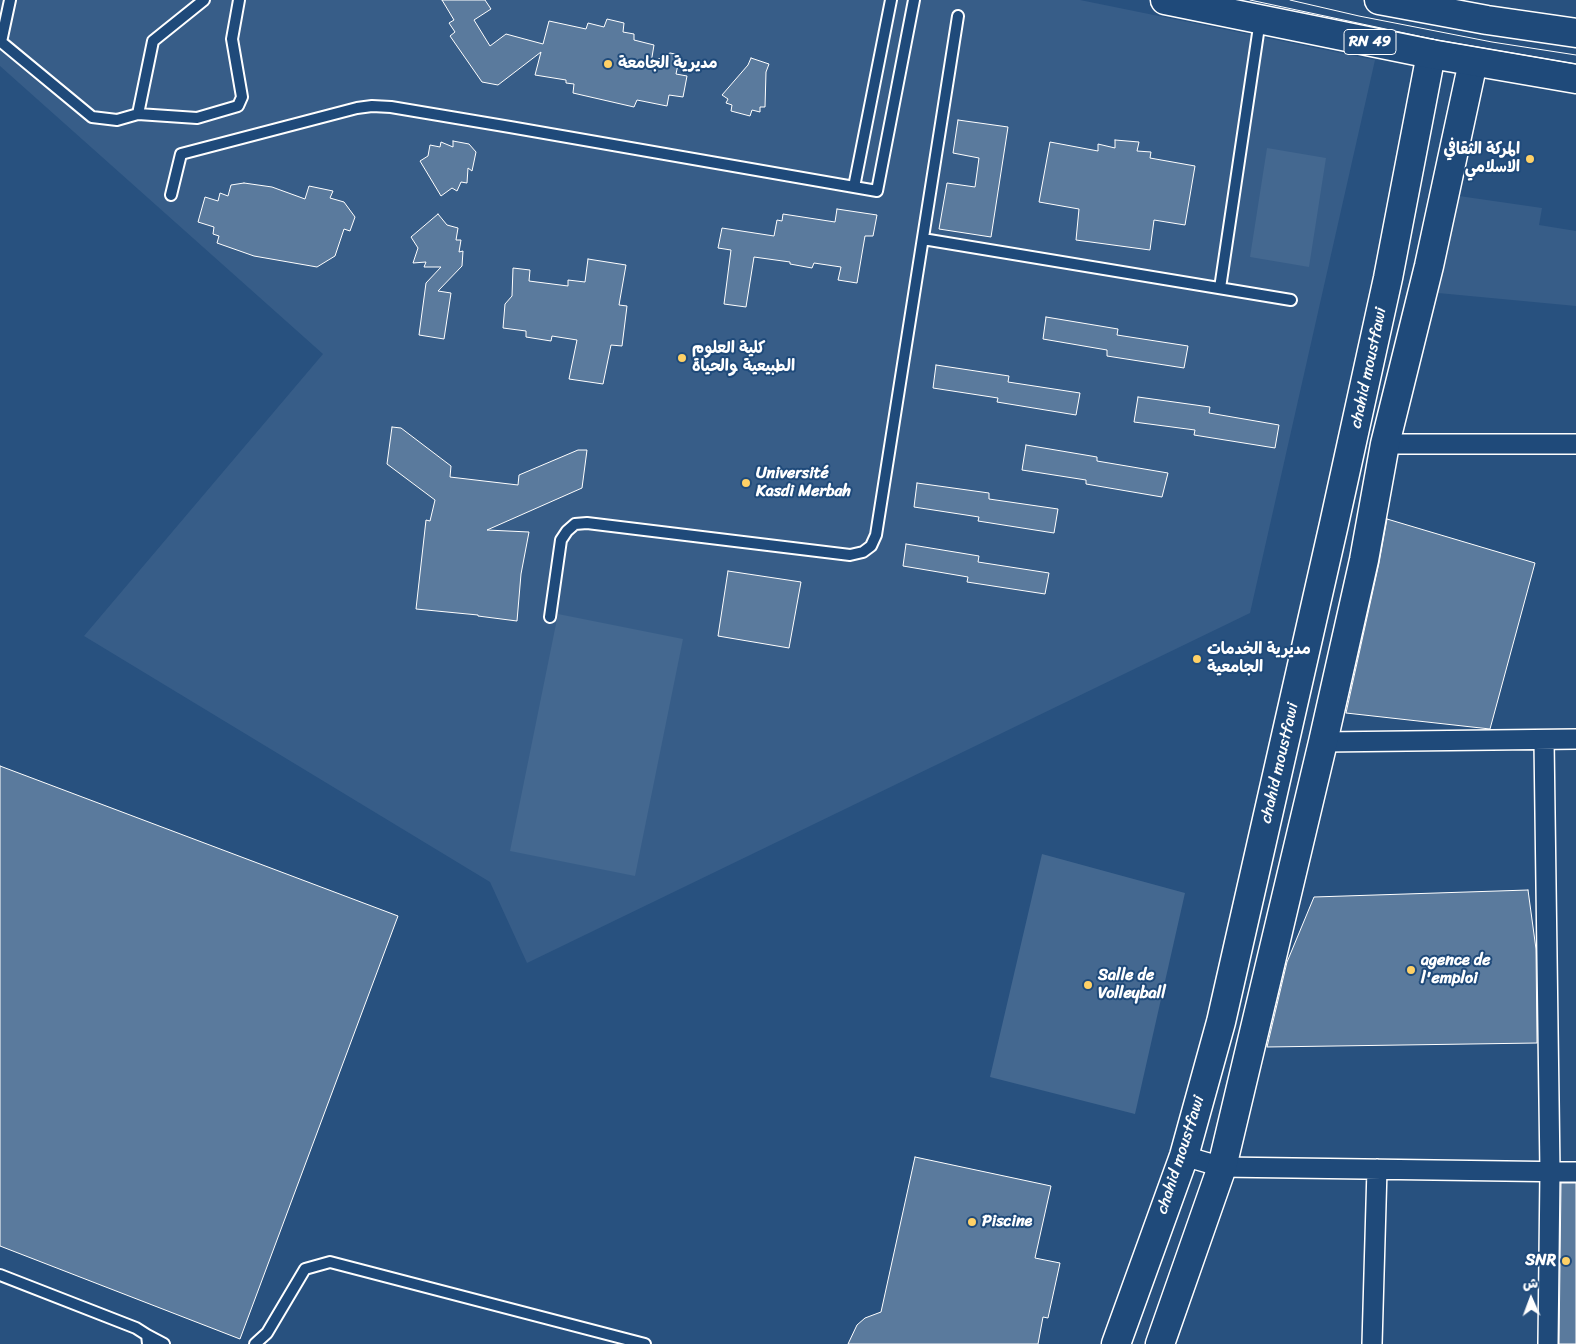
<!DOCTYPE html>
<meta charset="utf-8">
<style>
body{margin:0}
#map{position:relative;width:1576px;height:1344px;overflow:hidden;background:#28517f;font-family:Sriracha,"Playpen Sans Arabic",sans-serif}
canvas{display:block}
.north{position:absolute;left:1506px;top:1274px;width:50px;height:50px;-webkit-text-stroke:4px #1f4a7a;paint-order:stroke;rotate:358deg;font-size:14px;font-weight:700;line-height:20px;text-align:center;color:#fff}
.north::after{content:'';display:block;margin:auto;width:18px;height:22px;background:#fff;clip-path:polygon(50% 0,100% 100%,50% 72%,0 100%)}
</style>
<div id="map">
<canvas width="1576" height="1344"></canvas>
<div class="north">ش</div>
</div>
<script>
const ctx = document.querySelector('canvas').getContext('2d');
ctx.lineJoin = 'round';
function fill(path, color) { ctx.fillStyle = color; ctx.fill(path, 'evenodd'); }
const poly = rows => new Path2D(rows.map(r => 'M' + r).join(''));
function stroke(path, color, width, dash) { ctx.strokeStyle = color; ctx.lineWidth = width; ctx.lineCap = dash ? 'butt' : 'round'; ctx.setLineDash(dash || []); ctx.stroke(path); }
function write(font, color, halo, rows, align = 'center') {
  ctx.font = font + ' Sriracha,"Playpen Sans Arabic",sans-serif'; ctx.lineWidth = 4; ctx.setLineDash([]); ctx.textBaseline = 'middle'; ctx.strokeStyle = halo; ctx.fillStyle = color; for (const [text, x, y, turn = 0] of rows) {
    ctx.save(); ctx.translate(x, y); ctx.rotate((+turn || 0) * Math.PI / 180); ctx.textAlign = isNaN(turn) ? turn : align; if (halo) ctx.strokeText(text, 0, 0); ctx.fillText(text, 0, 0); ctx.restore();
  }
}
fill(poly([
 [0,0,1080,0,1375,60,1250,613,527,963,490,882,84,636,323,354,0,66],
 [1459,196,1542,208,1539,225,1576,231,1576,306,1438,293]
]), '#375d88');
fill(poly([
 [1267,148,1326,158,1309,267,1250,257],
 [558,614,683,639,635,876,510,851],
 [1042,854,1185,893,1135,1114,990,1077]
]), '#446890');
const building = poly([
 [442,0,485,0,491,9,474,20,490,46,506,34,543,44,549,21,586,29,588,23,604,27,607,19,624,23,623,32,634,34,634,40,654,45,651,63,670,53,680,55,676,74,687,76,683,97,669,95,667,106,637,100,634,107,573,93,574,84,566,83,566,80,535,75,541,52,498,85,482,82,450,36,455,32,449,23,454,20,442,0],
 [751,58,769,64,766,72,765,107,760,107,760,112,752,110,750,116,731,111,732,105,726,103,728,99,722,95,748,65,751,58],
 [958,120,1008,127,991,237,939,229,947,183,975,187,979,158,953,153,958,120],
 [1115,140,1139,142,1137,151,1151,152,1150,158,1195,166,1185,225,1154,220,1150,250,1076,240,1079,209,1039,202,1050,142,1098,151,1098,144,1115,148,1115,140],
 [453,141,469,144,476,152,472,171,468,168,467,183,461,182,457,191,452,188,441,196,420,161,428,156,430,145,440,147,441,142,453,147,453,141],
 [244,183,272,187,305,199,309,186,333,191,330,198,344,202,355,217,350,231,344,229,335,256,317,267,254,256,217,243,219,236,213,234,214,227,198,222,205,197,218,201,220,193,228,196,231,185,244,183],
 [837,209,877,215,873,236,865,236,857,283,838,280,841,267,814,263,812,268,790,264,790,262,754,257,746,307,724,304,731,250,718,248,722,228,774,236,777,220,782,221,783,214,835,222,837,209],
 [438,214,447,225,458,228,456,240,461,240,459,252,463,251,462,266,438,291,451,293,444,339,419,335,426,283,441,267,424,267,426,262,413,263,418,248,411,237,438,214],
 [588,259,626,265,619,305,627,306,622,346,611,345,603,384,569,379,577,340,552,336,551,341,526,337,526,331,503,328,505,304,512,296,513,268,530,270,529,281,568,286,568,280,585,282,588,259],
 [1046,317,1118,329,1117,335,1188,346,1184,368,1107,356,1107,350,1043,339,1046,317],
 [936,365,1009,376,1008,382,1080,393,1076,415,997,402,998,398,933,388,936,365],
 [1138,397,1210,407,1209,413,1279,425,1275,448,1194,435,1195,430,1134,422,1138,397],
 [392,427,401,428,451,466,450,477,518,485,519,475,578,450,587,450,582,488,487,530,529,532,521,574,517,621,478,616,478,615,416,609,426,520,430,521,435,500,387,464,392,427],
 [1026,445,1097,457,1097,461,1168,473,1162,497,1086,484,1086,480,1022,470,1026,445],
 [917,483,989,493,989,499,1058,509,1054,533,978,521,979,517,914,507,917,483],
 [1387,519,1535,563,1490,729,1346,713,1379,563,1387,519],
 [906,544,979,556,978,562,1049,573,1045,594,967,582,968,577,903,566,906,544],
 [728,571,801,582,789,648,718,636,728,571],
 [0,766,398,916,240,1339,0,1246,0,766],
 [1528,890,1536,949,1537,1043,1267,1047,1287,962,1314,897,1528,890],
 [915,1157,1051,1186,1035,1258,1060,1263,1048,1318,1043,1317,1038,1344,848,1344,857,1325,865,1318,881,1312,915,1157],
 [1561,1183,1576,1183,1576,1344,1559,1344,1561,1183]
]);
fill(building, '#5a7a9d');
stroke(building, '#fff', 1);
const lane = poly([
 [0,41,92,117,117,120,138,114,197,118,238,106,242,97,232,39,239,0],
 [1,42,10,0],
 [138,114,153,41,204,0],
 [854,187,891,0],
 [171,195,181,154,357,108,372,106,391,107,510,127,877,191,914,0],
 [923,239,1291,300],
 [1220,288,1260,20],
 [550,617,561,540,567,531,575,524,587,523,850,555,863,552,871,546,876,535,958,16],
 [0,1275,136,1328,147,1335,148,1344],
 [147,1335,164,1344],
 [255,1344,267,1333,305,1269,330,1262,645,1344]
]);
const street = poly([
 [1385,444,1576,444],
 [1544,741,1550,1172,1548,1344],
 [1323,742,1576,739],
 [1184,1156,1222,1167,1576,1172],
 [1372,1344,1377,1169]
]);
const secondary = poly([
 [1116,1344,1184,1156,1221,1022,1334,524,1388,278,1431,54],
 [1160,1344,1222,1167,1323,742,1364,560,1385,444,1429,266,1473,62]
]);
const primary = poly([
 [1165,0,1431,54,1576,79],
 [1379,0,1487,20,1576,33]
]);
stroke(lane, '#fff', 14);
stroke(street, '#fff', 22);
stroke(secondary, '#fff', 31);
stroke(primary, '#fff', 31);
stroke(lane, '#1f4a7a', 10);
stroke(street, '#1f4a7a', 19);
stroke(secondary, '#1f4a7a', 28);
stroke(primary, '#1f4a7a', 28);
stroke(poly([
 [1250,0,1437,40,1576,64],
 [1290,0,1359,16,1492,42,1576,55]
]), '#fff', 1);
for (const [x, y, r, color] of [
 [608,64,5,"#ffd166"],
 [1530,159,5,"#ffd166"],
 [682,358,5,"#ffd166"],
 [746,483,5,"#ffd166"],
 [1197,659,5,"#ffd166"],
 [1411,970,5,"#ffd166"],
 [1088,985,5,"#ffd166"],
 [972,1222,5,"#ffd166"],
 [1566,1261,5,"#ffd166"]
]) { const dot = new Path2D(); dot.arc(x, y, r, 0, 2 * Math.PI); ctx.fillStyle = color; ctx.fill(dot); stroke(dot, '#1f4a7a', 2); }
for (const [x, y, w] of [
 [1370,42,52]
]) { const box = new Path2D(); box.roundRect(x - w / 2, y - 12.5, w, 25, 4); ctx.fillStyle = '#1f4a7a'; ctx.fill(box); stroke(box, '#fff', 1); }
write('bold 15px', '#fff', null, [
 ["RN 49",1370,42]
]);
write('bold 16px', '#fff', '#1f4a7a', [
 ["مديرية الجامعة",618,64],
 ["المركة الثقافي",1520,150,"right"],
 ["الاسلامي",1520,168,"right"],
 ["كلية العلوم",692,349],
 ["الطبيعية والحياة",692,367],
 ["Université",756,474],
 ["Kasdi Merbah",756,492],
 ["مديرية الخدمات",1207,650],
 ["الجامعية",1207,668],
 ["agence de",1421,961],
 ["l'emploi",1421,979],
 ["Salle de",1098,976],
 ["Volleyball",1098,994],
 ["Piscine",982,1222],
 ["SNR",1556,1261,"right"]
], 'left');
write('16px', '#fff', '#1f4a7a', [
 ["chahid moustfawi",1369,368,-78],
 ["chahid moustfawi",1280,763,-77],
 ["chahid moustfawi",1181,1155,-72]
]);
</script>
